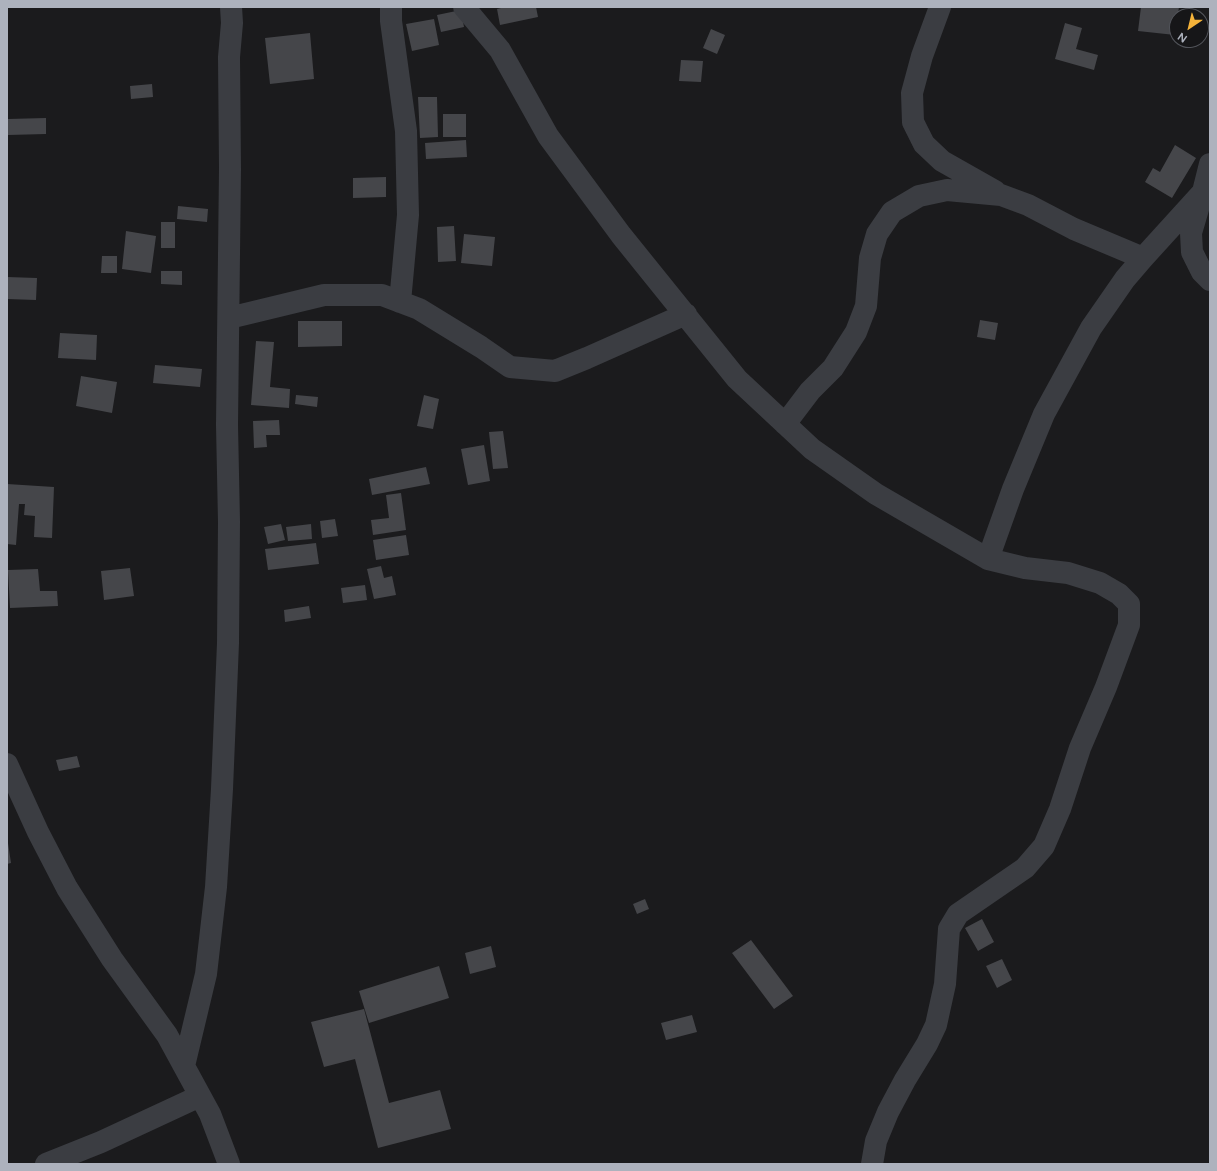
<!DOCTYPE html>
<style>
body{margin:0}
#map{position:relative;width:1217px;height:1171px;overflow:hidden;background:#1b1b1d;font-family:Figtree,sans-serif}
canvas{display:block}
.frame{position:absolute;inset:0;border:8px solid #adb2bd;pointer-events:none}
.north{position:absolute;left:1169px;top:8px;width:40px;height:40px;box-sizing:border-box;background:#161618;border:1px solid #52545a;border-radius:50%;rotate:215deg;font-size:11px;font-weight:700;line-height:16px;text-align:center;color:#adb2bd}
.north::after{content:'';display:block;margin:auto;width:14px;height:18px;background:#f5b33a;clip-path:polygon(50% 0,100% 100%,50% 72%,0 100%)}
</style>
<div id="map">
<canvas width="1217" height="1171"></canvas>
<div class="frame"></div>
<div class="north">N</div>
</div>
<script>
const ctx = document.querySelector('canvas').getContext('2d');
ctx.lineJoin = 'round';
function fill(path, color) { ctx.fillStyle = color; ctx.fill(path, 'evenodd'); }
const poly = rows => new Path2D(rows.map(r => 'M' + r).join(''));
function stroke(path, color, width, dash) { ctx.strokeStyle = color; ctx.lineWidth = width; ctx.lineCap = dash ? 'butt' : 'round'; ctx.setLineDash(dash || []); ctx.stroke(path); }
fill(poly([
 [505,7,536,7,538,17,500,25,497,9],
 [1141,7,1179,7,1175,35,1138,31],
 [461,10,464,27,441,32,437,15],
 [434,19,439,45,412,51,406,24],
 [1065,23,1082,28,1076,49,1098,55,1094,70,1055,59],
 [711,29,725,35,717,54,703,48],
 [310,33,314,79,270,84,265,38],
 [681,60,703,61,701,82,679,81],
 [152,84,153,97,131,99,130,86],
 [418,97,437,97,438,137,420,138],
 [443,114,466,114,466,137,443,137],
 [46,118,46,134,8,135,8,119],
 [466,140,467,157,426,159,425,143],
 [1175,145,1196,158,1172,198,1145,182,1153,168,1160,172],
 [386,177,386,197,353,198,353,178],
 [178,206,208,209,207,222,177,219],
 [161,222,175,222,175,248,161,248],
 [454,226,456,261,438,262,437,227],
 [126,231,156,236,151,273,122,269],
 [464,234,495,237,492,266,461,263],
 [102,256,117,256,117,273,101,273],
 [161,271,182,271,182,285,161,284],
 [7,277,37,278,36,300,7,299],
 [980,320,998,323,995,340,977,337],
 [298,321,342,321,342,346,298,347],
 [60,333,97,335,96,360,58,358],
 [256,341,274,342,270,387,290,389,289,408,251,405],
 [155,365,202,369,200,387,153,383],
 [81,376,117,382,112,413,76,406],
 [296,395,318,397,317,407,295,404],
 [424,395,439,399,433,429,417,426],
 [279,420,280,435,266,435,267,447,254,448,253,421],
 [503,431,508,468,493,469,489,432],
 [484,445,490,481,468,485,461,449],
 [426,467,430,484,372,495,369,479],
 [7,484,54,487,52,538,34,537,35,516,24,515,25,504,19,504,16,545,7,544],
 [401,493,406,530,373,535,371,520,389,518,386,495],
 [335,519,338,536,322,538,320,521],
 [281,524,285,540,268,544,264,527],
 [311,524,312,539,288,541,286,527],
 [406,535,409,555,376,560,373,540],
 [316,543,319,564,268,570,265,549],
 [381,566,384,578,392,576,396,595,374,599,367,569],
 [130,568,134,596,104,600,101,571],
 [38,569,40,591,57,591,58,606,10,608,8,570],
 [365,585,367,600,343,603,341,588],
 [309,606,311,618,285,622,284,610],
 [77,756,80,767,59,771,56,760],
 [7,843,8,843,11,863,7,864],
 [645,899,649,909,637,914,633,904],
 [982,919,994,942,978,951,965,928],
 [751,940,793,996,774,1009,732,953],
 [491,946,496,967,470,974,465,953],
 [1002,959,1012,980,997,988,986,966],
 [439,966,449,998,369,1023,359,991],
 [364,1009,389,1103,440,1090,451,1129,378,1148,355,1059,324,1067,311,1022],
 [692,1015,697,1032,666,1040,661,1023]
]), '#45464a');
stroke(poly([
 [391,7,391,21,406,131,408,215,400,302],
 [464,7,500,50,548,136,621,235,737,379,812,449,876,494,988,559,1025,568,1068,573,1100,583,1119,594,1129,604,1129,625,1106,687,1080,748,1060,809,1044,846,1025,868,958,914,949,929,945,984,936,1025,927,1044,905,1080,888,1112,876,1141,872,1164],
 [940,7,922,56,912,93,913,122,924,144,942,161,995,191],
 [1210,164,1203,192,1191,233,1192,252,1202,272,1210,280],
 [229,318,324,295,382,295,419,309,481,347,510,367,555,371,587,358,686,314],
 [785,424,810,391,833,368,856,332,866,306,870,258,877,234,892,212,919,196,947,190,1001,195,1028,205,1074,229,1143,258],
 [988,559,1013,489,1044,414,1091,328,1125,279,1143,258,1203,192],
 [7,764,38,832,67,888,112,959,167,1035,210,1114,229,1164],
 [184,1066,206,974,216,887,222,789,228,643,229,522,227,425,230,169,229,57,232,23,231,7],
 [46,1164,101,1142,200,1096]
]), '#3b3d42', 22);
</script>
